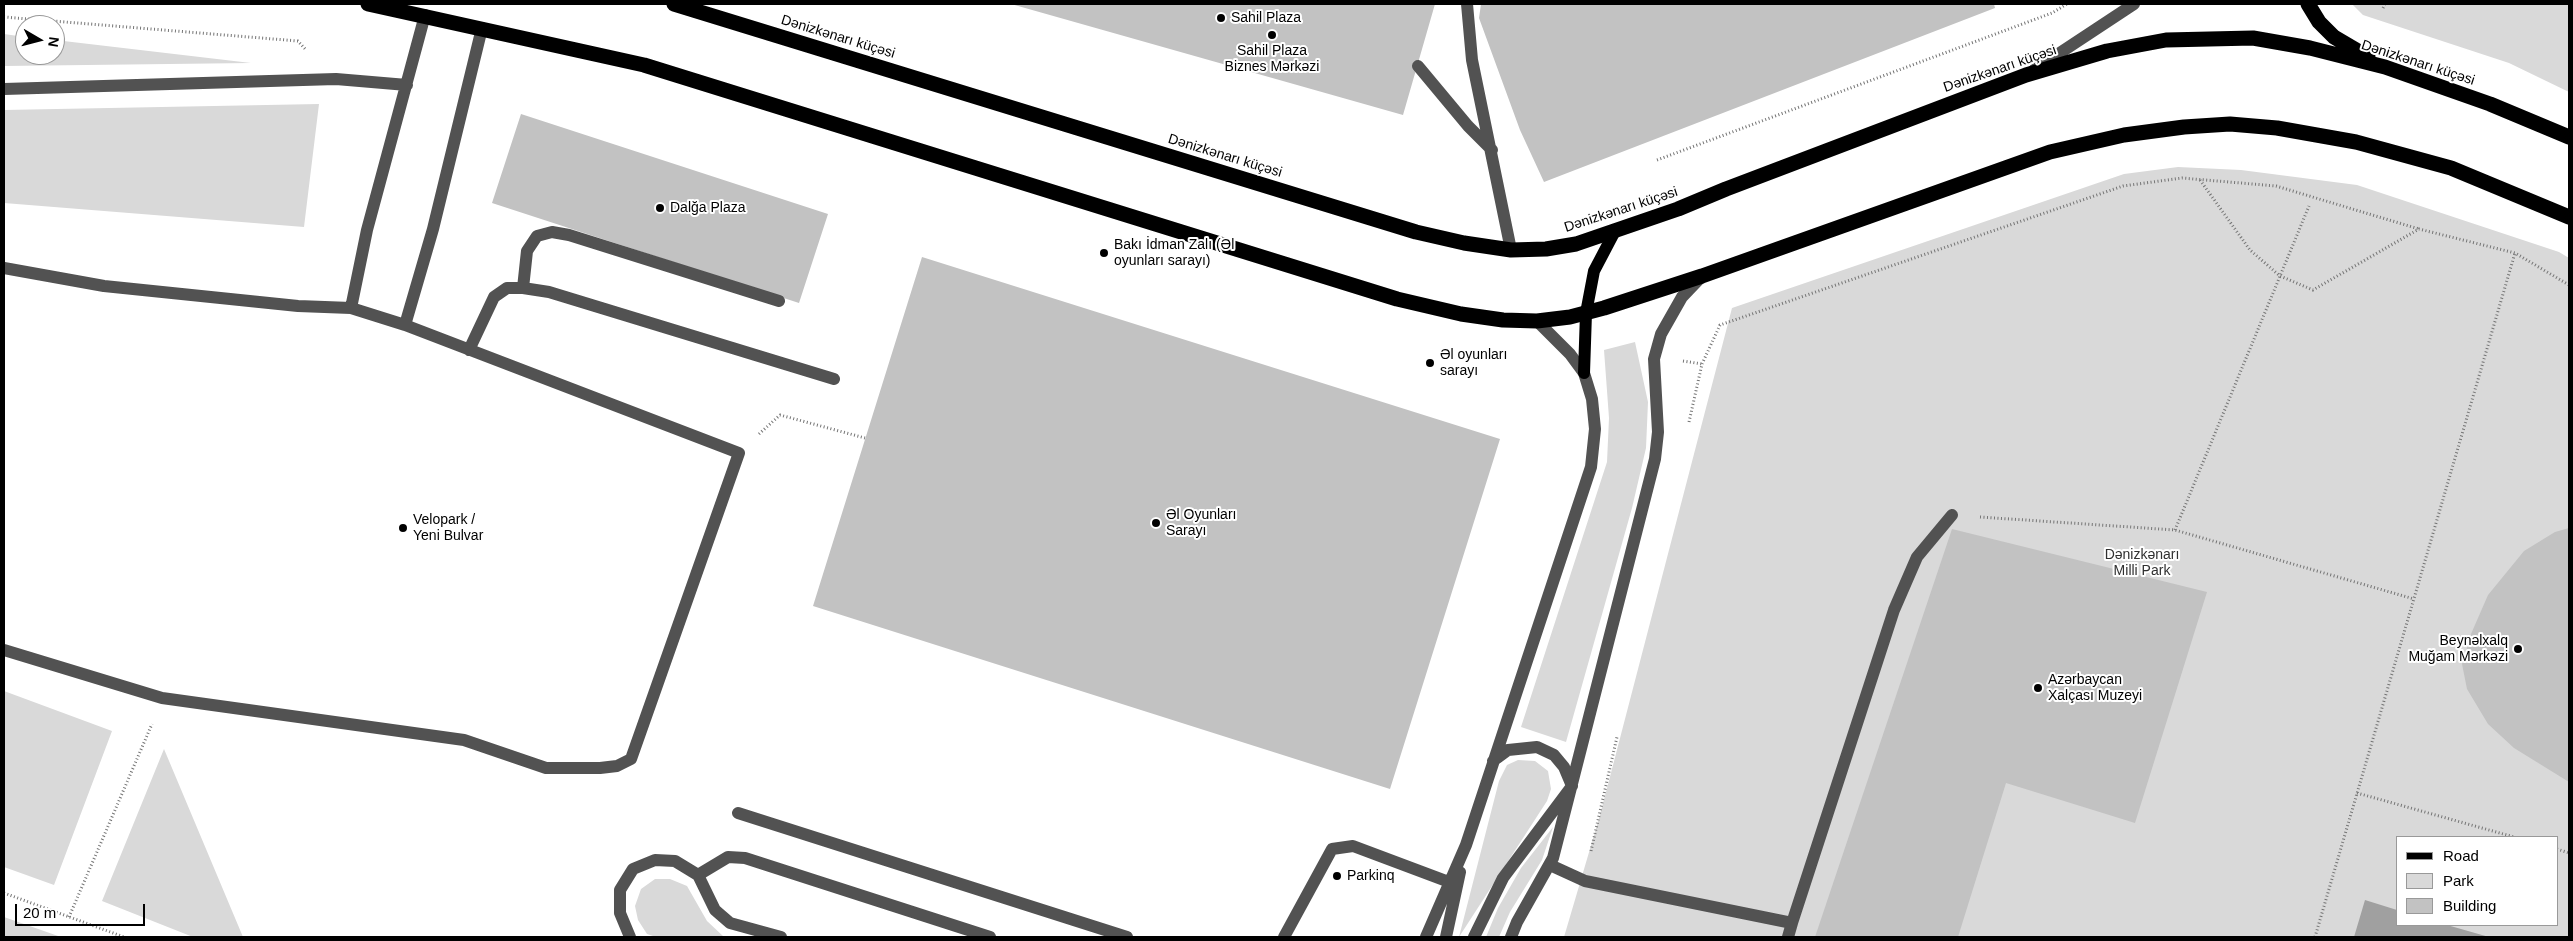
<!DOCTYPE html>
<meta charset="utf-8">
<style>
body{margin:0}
#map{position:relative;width:2573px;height:941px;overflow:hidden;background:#fff;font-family:Helvetica,sans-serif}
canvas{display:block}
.frame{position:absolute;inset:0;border:5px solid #000;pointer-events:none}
.legend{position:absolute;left:2396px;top:836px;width:162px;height:90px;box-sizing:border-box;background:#fff;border:1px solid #999;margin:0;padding:6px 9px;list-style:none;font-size:15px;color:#000}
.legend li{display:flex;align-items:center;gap:10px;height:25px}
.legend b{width:25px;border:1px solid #999}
.north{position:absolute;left:15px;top:15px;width:50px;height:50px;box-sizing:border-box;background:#fff;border:1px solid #999;border-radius:50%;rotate:98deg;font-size:14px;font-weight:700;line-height:20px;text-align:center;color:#000}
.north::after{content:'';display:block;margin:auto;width:18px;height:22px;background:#000;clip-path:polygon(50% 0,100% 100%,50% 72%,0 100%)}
.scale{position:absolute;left:15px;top:904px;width:130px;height:22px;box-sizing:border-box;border:2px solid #000;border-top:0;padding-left:6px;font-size:15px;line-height:18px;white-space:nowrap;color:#000;-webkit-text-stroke:4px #fff;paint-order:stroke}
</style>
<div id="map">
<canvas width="2573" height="941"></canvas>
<div class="frame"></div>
<ul class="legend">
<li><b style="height:6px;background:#000"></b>Road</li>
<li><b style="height:14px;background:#d9d9d9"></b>Park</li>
<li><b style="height:14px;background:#c2c2c2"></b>Building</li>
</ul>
<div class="north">N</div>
<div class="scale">20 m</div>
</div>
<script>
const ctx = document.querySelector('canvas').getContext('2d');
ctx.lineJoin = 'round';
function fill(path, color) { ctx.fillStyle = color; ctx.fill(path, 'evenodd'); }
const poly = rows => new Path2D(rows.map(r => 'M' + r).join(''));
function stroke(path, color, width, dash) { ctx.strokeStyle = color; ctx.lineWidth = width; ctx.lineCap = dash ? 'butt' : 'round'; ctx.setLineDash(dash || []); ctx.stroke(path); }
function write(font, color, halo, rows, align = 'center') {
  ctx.font = font + ' Helvetica,sans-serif'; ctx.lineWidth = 4; ctx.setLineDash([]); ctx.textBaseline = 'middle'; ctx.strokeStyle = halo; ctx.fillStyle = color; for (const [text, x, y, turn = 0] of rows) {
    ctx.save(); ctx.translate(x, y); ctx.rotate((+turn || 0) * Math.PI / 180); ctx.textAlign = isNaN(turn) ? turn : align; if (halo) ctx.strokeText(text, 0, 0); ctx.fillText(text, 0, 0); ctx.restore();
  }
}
fill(poly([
 [2352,4,2569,4,2569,92,2509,63,2363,15],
 [4,34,25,37,25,55,55,55,55,40,251,63,4,66],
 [319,104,304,227,4,203,4,110],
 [2178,167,2241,170,2357,185,2559,252,2569,258,2569,937,1564,937,1600,815,1732,308,2124,174],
 [2397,837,2557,837,2557,925,2397,925],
 [1635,342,1648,402,1646,448,1632,508,1566,742,1521,727,1607,462,1609,418,1604,350],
 [4,691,112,731,54,885,4,867],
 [164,749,243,937,193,937,102,901],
 [1518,760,1535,761,1548,771,1551,789,1547,801,1459,937,1499,781,1507,765],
 [1553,827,1542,860,1510,912,1499,937,1486,937,1498,908,1521,868],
 [655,879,670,879,687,886,707,921,723,936,656,937,647,934,638,920,635,906,641,889],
 [4,917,61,937,4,937]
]), '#d9d9d9');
fill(poly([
 [2365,900,2397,910,2397,925,2447,925,2489,937,2354,937]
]), '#a0a0a0');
fill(poly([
 [1011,4,1435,4,1403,115],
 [1481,4,1994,4,1995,8,1544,182,1520,130,1479,18],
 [521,114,828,214,799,303,492,203],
 [922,257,1500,439,1390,789,813,606],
 [2569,528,2569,782,2514,748,2488,724,2467,689,2462,664,2471,634,2488,595,2524,551,2555,532],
 [1952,529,2207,592,2135,823,2006,783,1958,937,1815,937]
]), '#c2c2c2');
stroke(poly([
 [2383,8,2385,4],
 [4,17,298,41,306,50],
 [1657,160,2052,13,2067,4],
 [2200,180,2250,250,2280,276,2313,290,2419,229,2515,253,2569,285],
 [1683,361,1702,364],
 [1689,422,1702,364,1720,325,2123,186,2182,178,2276,186,2419,229],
 [759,434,780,415,865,438],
 [1980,517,2175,530,2414,599],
 [2175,530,2309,206],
 [2357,793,2514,837],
 [2557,849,2569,853],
 [1591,851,1617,737],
 [4,893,124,937],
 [69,917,152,724],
 [2315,937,2515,253]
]), '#747474', 3, [1, 2.5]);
stroke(poly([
 [1467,4,1472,60,1511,250],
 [1418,66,1468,126,1492,150],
 [2034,70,2134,4],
 [4,89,336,79,407,85],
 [4,268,104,286,298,306,351,308,405,325,739,453,631,759,617,766,600,768,546,768,464,740,162,698,4,650],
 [523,288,527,251,537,236,552,232,569,235,779,301],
 [351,308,367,230,425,15],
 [405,325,433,229,482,28],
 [469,350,494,297,507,288,523,288,549,292,834,379],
 [738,813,1127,937],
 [1550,865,1585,881,1792,923,1788,937],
 [698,875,728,857,745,858,990,937],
 [1792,923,1894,610,1917,557,1952,515],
 [630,937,620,913,620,890,633,869,655,860,675,861,698,875,715,910,730,923,781,937],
 [1284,937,1332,849,1353,846,1449,882],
 [1426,937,1466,845,1591,467,1595,429,1592,399,1584,373,1570,354,1537,321],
 [1446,937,1460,872],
 [1474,937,1503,878,1572,786,1564,767,1554,755,1537,747,1508,750,1493,761],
 [1511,937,1517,922,1553,858,1655,459,1658,432,1654,359,1661,334,1682,297,1702,276]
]), '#525252', 12);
stroke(poly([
 [1584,373,1586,313,1594,271,1615,231]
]), '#000', 12);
stroke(poly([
 [368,4,644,65,1397,299,1461,314,1503,320,1537,321,1570,317,1604,308,1702,276,2050,152,2124,135,2184,127,2230,124,2277,128,2356,142,2451,168,2569,217],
 [674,4,1416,232,1464,243,1511,250,1546,249,1576,244,1678,209,1726,189,2026,75,2107,51,2166,40,2253,38,2310,48,2385,67,2490,104,2569,137],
 [2308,4,2319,22,2334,37,2368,57]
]), '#000', 15);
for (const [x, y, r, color] of [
 [1221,18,5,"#000"],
 [1272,35,5,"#000"],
 [660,208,5,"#000"],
 [1104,253,5,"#000"],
 [1430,363,5,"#000"],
 [1156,523,5,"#000"],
 [403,528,5,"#000"],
 [2518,649,5,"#000"],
 [2038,688,5,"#000"],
 [1337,876,5,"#000"]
]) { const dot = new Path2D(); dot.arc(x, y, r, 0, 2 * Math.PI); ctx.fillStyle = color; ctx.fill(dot); stroke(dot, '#fff', 2); }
write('14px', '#000', '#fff', [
 ["Sahil Plaza",1231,18],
 ["Sahil Plaza",1272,51,"center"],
 ["Biznes Mərkəzi",1272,67,"center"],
 ["Dalğa Plaza",670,208],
 ["Bakı İdman Zalı (Əl",1114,245],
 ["oyunları sarayı)",1114,261],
 ["Əl oyunları",1440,355],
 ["sarayı",1440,371],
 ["Əl Oyunları",1166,515],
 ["Sarayı",1166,531],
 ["Velopark /",413,520],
 ["Yeni Bulvar",413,536],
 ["Beynəlxalq",2508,641,"right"],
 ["Muğam Mərkəzi",2508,657,"right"],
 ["Azərbaycan",2048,680],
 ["Xalçası Muzeyi",2048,696],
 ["Parkinq",1347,876]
], 'left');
write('14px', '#000', '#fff', [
 ["Dənizkənarı küçəsi",838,37,17],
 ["Dənizkənarı küçəsi",2418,63,18],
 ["Dənizkənarı küçəsi",2000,69,-19],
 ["Dənizkənarı küçəsi",1225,156,17],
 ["Dənizkənarı küçəsi",1621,210,-18]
]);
write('14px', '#303030', '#fff', [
 ["Dənizkənarı",2142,555],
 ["Milli Park",2142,571]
]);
</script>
